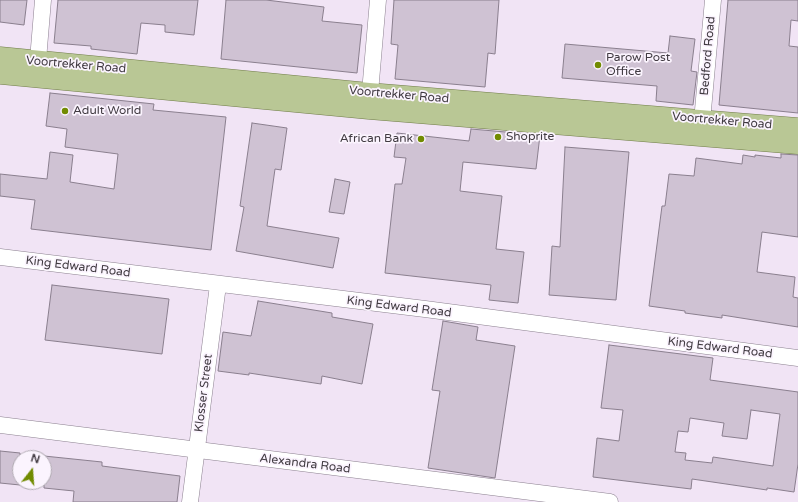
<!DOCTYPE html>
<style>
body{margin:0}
#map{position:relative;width:798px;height:502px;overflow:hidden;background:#f1e4f5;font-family:"Varela Round",sans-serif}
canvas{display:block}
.north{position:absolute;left:12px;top:450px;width:40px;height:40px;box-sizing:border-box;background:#fbf4fe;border:1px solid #b0aab2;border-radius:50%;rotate:17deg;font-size:11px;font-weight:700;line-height:16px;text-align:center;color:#403a41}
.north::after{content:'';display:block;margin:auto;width:14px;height:18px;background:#718b01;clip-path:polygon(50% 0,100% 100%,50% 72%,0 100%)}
</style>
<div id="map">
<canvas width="798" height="502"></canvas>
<div class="north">N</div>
</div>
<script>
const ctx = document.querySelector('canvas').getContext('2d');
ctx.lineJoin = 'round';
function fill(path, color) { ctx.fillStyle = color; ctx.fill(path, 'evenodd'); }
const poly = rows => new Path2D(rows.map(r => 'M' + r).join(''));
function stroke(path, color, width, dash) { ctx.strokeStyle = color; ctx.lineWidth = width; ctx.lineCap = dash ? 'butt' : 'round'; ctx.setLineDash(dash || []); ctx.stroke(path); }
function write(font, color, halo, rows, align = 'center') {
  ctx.font = font + ' "Varela Round",sans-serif'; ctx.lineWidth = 3.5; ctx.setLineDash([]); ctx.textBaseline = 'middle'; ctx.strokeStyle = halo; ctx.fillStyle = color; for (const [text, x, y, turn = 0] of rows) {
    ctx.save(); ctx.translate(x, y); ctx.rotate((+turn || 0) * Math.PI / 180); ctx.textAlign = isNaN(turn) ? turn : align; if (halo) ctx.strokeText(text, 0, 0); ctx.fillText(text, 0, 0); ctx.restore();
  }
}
const building = poly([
 [0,0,27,0,24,25,0,22,0,0],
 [58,0,198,0,194,35,165,32,165,25,141,23,137,54,91,49,91,46,54,43,58,0],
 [226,0,266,0,324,7,322,21,362,25,357,73,221,59,226,0],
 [394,0,499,0,495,54,488,53,485,87,395,79,398,45,391,44,394,0],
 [728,0,798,0,798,21,791,20,789,46,798,47,798,113,719,105,728,0],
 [670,36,695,39,691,71,697,72,693,105,656,101,657,86,562,78,565,44,668,53,670,36],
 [50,93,154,104,153,110,226,117,211,250,31,229,35,200,0,196,0,174,47,179,50,152,73,155,70,182,114,189,118,154,65,147,67,129,46,126,50,93],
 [252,123,287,128,281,170,275,169,267,226,339,238,333,268,236,251,244,207,240,206,252,123],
 [471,129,540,135,536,169,463,162,460,191,502,196,496,249,524,252,518,303,489,300,491,285,385,273,395,184,402,184,406,158,394,157,397,133,469,141,471,129],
 [565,147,629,152,616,300,549,295,552,246,560,247,565,147],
 [781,154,798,155,798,237,762,232,757,272,795,277,793,297,798,298,798,327,722,315,722,318,685,313,685,311,649,306,662,206,665,206,669,174,694,176,696,158,742,164,743,155,755,157,755,155,781,158,781,154],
 [335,179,350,182,344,214,329,212,335,179],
 [52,285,169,299,162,354,45,340,52,285],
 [258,301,332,313,332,317,373,324,362,384,322,376,321,384,249,373,249,375,218,371,223,332,251,336,258,301],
 [443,321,478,327,476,340,515,346,495,478,428,468,440,391,432,390,443,321],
 [609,345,713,358,710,380,798,392,798,464,794,492,767,488,767,490,692,479,691,489,593,477,597,438,619,441,623,410,601,408,609,345],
 [751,410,780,414,773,466,713,457,712,463,685,460,686,453,675,452,678,431,688,432,690,418,724,423,722,436,747,439,751,410],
 [0,451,20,453,20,485,0,483,0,451],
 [44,456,102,462,102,466,180,476,177,502,73,502,74,491,44,488,44,456]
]);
fill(building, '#cfc2d3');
stroke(building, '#8a7f8e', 1);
const minor = poly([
 [37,72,43,0],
 [369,104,378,0],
 [701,132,713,0],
 [0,257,425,309,798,358],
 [0,425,610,502],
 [190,502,218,285]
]);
const major = poly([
 [0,57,369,93,798,128],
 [0,74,369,109,798,144]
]);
stroke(minor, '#8b808f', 17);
stroke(major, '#717d4a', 21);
stroke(minor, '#fff', 16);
stroke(major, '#b9c795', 20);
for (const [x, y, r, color] of [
 [598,65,4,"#718b01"],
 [65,111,4,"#718b01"],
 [498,137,4,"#718b01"],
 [421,139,4,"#718b01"]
]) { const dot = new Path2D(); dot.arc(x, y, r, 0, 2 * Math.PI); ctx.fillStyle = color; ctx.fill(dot); stroke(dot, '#fbf4fe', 1.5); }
write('12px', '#403a41', '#fbf4fe', [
 ["Bedford Road",708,56,-85],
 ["Voortrekker Road",76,65,5],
 ["Voortrekker Road",399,95,5],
 ["Voortrekker Road",722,121,5],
 ["King Edward Road",78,267,7],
 ["King Edward Road",399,307,7],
 ["King Edward Road",720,348,7],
 ["Klosser Street",204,393,-83],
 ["Alexandra Road",305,464,7]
]);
write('12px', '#403a41', '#fbf4fe', [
 ["Parow Post",606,58],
 ["Office",606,72],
 ["Adult World",73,111],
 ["Shoprite",506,137],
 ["African Bank",413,139,"right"]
], 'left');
</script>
